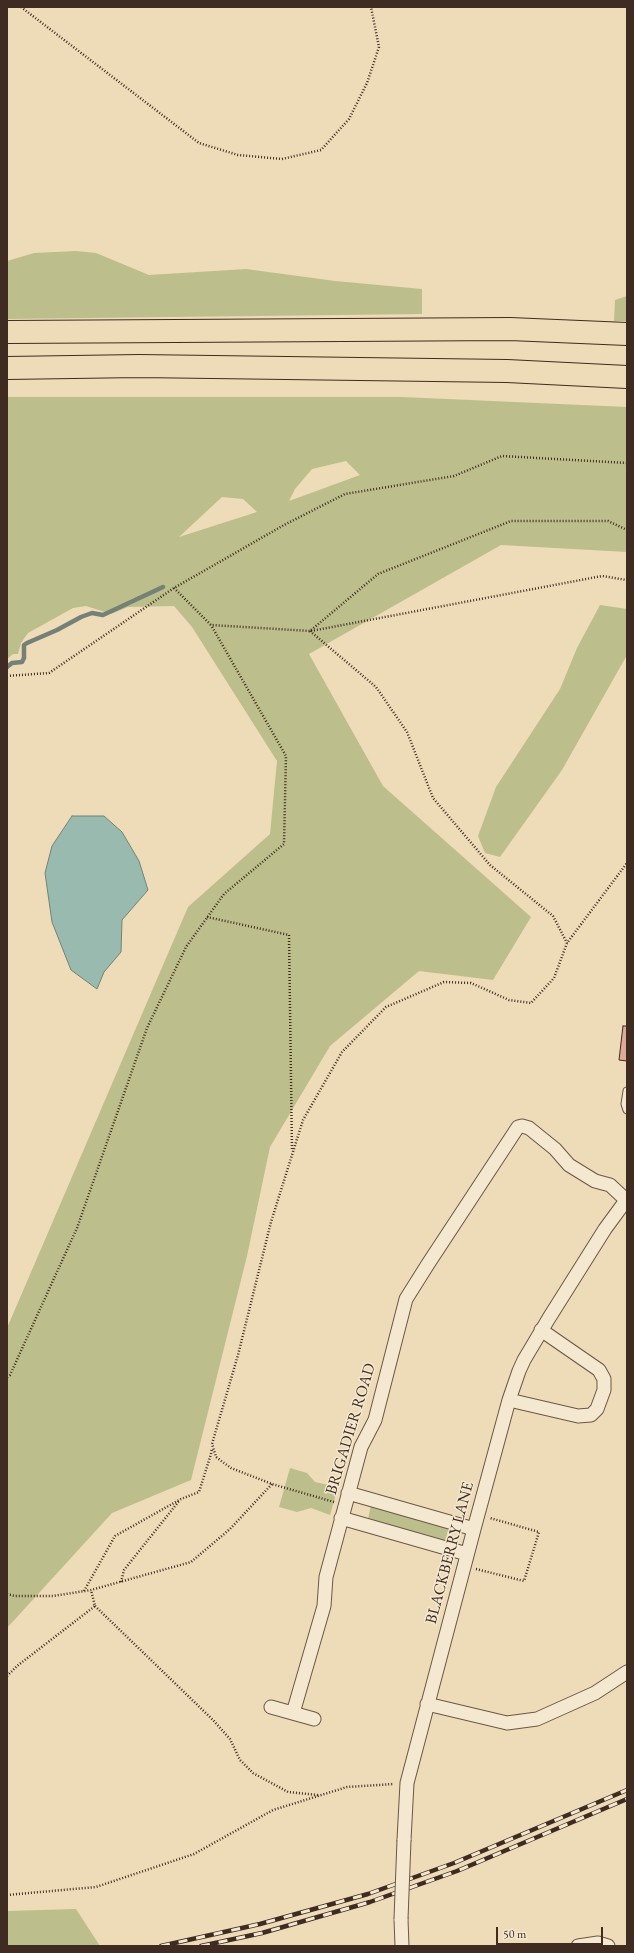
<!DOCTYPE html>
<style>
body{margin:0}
#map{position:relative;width:634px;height:1953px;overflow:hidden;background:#eedbb7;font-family:"EB Garamond",serif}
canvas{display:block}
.frame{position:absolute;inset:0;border:8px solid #3f2b22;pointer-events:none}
.scale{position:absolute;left:496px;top:1927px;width:107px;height:18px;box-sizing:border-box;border:2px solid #3f2b22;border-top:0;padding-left:5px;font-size:12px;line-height:14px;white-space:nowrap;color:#3f2b22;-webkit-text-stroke:3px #f4e8d0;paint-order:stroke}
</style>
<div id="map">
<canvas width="634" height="1953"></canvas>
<div class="frame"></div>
<div class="scale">50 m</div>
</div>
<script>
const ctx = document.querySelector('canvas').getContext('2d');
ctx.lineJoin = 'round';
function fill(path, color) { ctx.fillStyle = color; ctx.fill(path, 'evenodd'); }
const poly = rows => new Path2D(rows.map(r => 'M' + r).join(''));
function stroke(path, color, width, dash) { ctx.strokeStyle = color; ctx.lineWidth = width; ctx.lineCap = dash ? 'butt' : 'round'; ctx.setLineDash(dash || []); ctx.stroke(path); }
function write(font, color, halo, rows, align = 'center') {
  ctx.font = font + ' "EB Garamond",serif'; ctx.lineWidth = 3; ctx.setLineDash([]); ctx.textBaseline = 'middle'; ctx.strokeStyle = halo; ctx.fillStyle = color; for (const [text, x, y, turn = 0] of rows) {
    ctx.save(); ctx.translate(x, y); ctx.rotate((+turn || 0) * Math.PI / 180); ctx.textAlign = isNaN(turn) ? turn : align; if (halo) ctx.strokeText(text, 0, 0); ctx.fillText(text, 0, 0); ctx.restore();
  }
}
fill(poly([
 [76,251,96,253,149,275,246,269,335,281,422,289,422,314,7,319,7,261,34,253],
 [627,296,627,321,614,321,615,300],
 [7,397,402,397,627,407,627,552,501,545,309,654,383,786,531,917,493,980,419,971,330,1046,270,1147,247,1256,191,1480,112,1513,7,1628,7,1328,188,907,270,834,277,761,192,627,174,606,128,607,111,614,86,606,73,608,28,633,21,643,18,654,13,654,7,659],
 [346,461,360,475,289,501,295,489,312,469],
 [222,497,243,499,257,512,179,537],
 [600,605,627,609,627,655,562,770,500,857,485,853,478,836,496,787,560,689,577,648],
 [290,1468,307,1473,315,1482,338,1487,330,1515,311,1508,297,1512,279,1507],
 [371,1505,449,1527,445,1541,368,1519],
 [76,1909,100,1946,7,1946,7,1911]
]), '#bcbf8c');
const water = poly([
 [72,816,104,816,122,832,139,861,148,890,122,920,121,952,104,972,97,989,71,970,52,922,45,873,52,846,72,816]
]);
fill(water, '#99bbaf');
stroke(water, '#758177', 1);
stroke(poly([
 [7,667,12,663,22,662,24,658,24,645,27,643,57,630,81,617,92,613,103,615,163,587]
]), '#758177', 4.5);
const building = poly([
 [623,1026,627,1026,627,1061,619,1060,623,1026]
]);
fill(building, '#e0ab94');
stroke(building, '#3f2b22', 1);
const lane = poly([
 [627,1091,625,1104,627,1110]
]);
const street = poly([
 [509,1400,578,1416,591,1415,597,1409,604,1390,604,1379,599,1370,541,1330],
 [348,1493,474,1529],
 [341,1518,467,1554],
 [427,1704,507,1723,537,1719,595,1693,627,1672],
 [271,1707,314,1719],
 [293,1713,324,1606,326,1577,361,1447,375,1420,406,1299,428,1264,518,1127,522,1126,529,1128,555,1149,569,1165,595,1181,610,1185,626,1200],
 [404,1840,407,1783,474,1529,509,1400,519,1371,524,1360,549,1318,605,1229,627,1199],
 [401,1919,402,1946],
 [578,1946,598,1943,608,1946]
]);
const highway = poly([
 [7,332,510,329,627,334],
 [7,368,139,366,507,371,627,377]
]);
stroke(lane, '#6b5747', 9);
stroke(street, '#6b5747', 15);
stroke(highway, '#3f2b22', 24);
stroke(poly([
 [21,7,199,143,238,155,282,159,321,150,349,119,367,83,379,47,371,7],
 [174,588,211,625,310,631,378,574,511,521,608,521,627,530],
 [310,631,376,687,407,732,433,798,490,865,553,916,567,943],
 [311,631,602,576,627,580],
 [7,676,49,673,174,588,284,525,345,494,454,476,502,456,627,463],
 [207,917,289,935,292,1151],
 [7,1377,10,1375,77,1228,147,1028,186,947,224,894,284,844,286,756,211,625],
 [334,1502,272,1484,231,1468,216,1457,212,1444,238,1355,271,1222,303,1120,342,1052,386,1007,444,982,471,983,509,1000,531,1003,554,978,567,943,627,863],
 [476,1569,524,1581,539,1532,490,1518],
 [121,1582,124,1570,179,1501],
 [84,1591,115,1536,181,1499,199,1492,211,1454,212,1448],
 [7,1594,15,1596,53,1596,91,1590,191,1562,230,1529,272,1484],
 [95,1606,213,1720,230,1739,240,1760,253,1773,288,1792,318,1795],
 [7,1676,17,1666,95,1606,91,1590],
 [7,1895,96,1887,194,1854,273,1810,347,1787,394,1784]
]), '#3f2b22', 2.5, [1, 2]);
stroke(lane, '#f4e8d0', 7);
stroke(street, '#f4e8d0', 13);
stroke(highway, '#eedbb7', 22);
const rail = poly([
 [161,1946,260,1924,368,1894,454,1863,627,1790],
 [201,1946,262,1933,370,1902,457,1871,627,1799]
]);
stroke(rail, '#3f2b22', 4.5);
stroke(rail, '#f4e8d0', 3, [9]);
const streetBridge = poly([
 [401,1919,404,1840]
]);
stroke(streetBridge, '#6b5747', 15, []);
stroke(streetBridge, '#f4e8d0', 13);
write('16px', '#3f2b22', '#f4e8d0', [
 ["BRIGADIER ROAD",351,1429,-73],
 ["BLACKBERRY LANE",450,1553,-75]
]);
</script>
